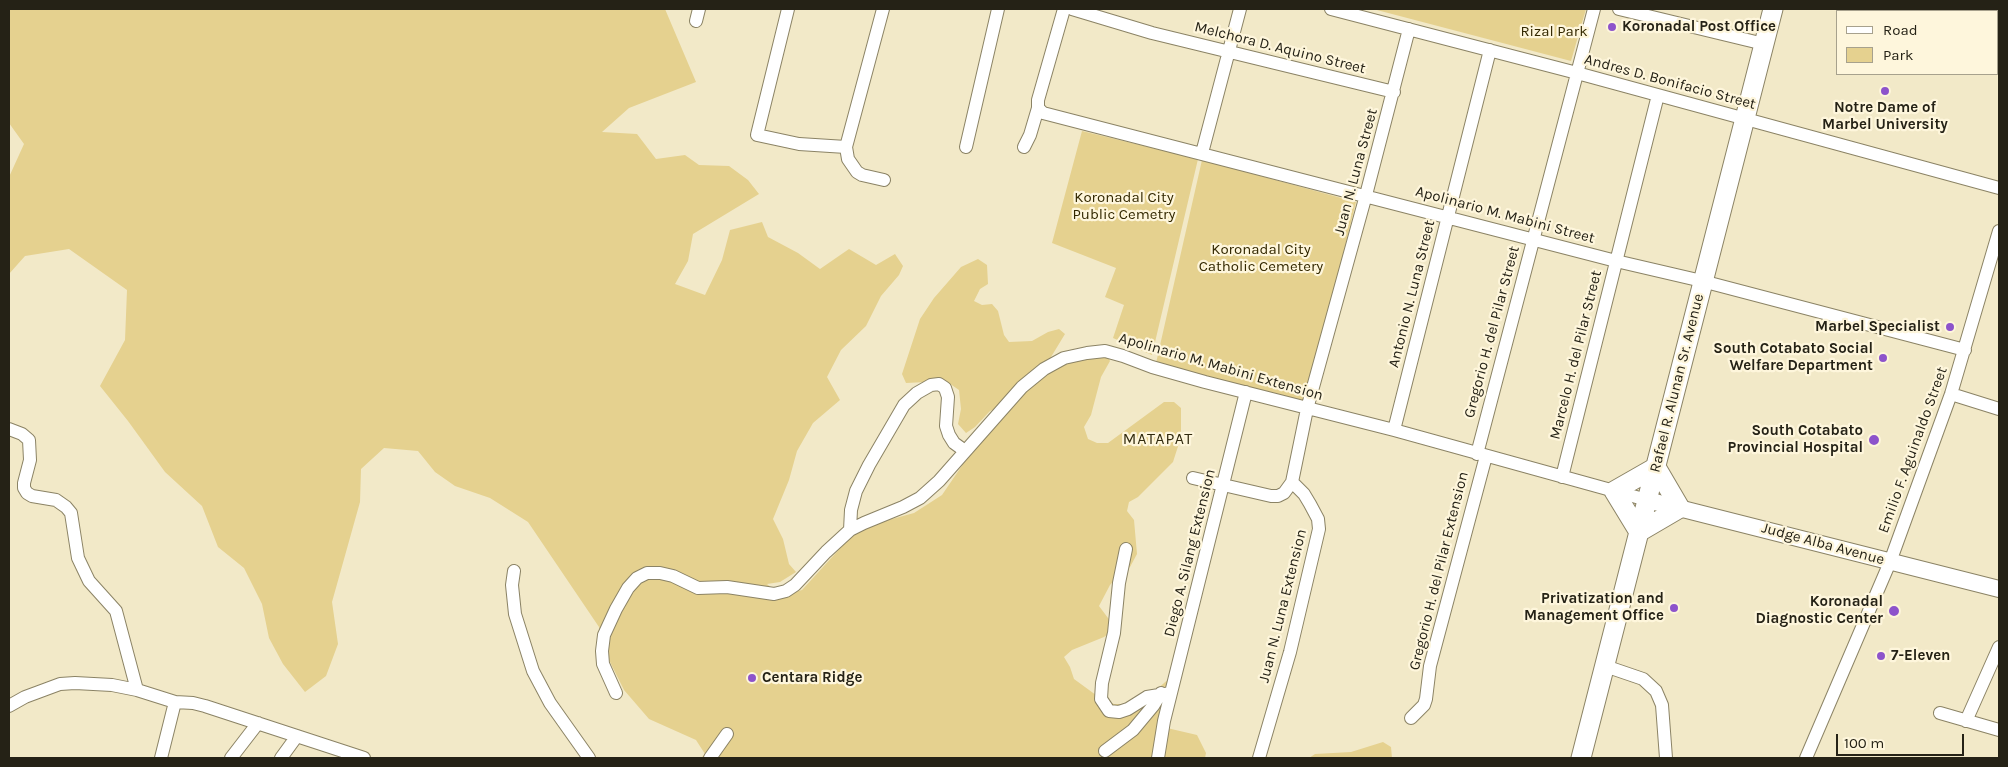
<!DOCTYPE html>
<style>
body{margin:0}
#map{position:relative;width:2008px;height:767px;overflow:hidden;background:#f2e9c8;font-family:Karla,sans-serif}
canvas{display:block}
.frame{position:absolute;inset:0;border:10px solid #252216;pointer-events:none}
.legend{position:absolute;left:1836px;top:10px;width:162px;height:65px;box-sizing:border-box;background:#fef6dc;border:1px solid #a7a18d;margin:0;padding:6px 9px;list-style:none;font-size:15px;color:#252216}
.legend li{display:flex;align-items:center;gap:10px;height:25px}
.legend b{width:25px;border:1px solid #a7a18d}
.scale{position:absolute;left:1836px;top:734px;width:128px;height:22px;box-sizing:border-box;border:2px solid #252216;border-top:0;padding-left:6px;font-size:15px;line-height:18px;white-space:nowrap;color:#252216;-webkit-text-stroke:4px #fef6dc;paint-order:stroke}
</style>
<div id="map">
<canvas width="2008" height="767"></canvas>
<div class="frame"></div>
<ul class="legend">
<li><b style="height:6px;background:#fff"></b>Road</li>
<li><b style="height:14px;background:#e5d18f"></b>Park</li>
</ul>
<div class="scale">100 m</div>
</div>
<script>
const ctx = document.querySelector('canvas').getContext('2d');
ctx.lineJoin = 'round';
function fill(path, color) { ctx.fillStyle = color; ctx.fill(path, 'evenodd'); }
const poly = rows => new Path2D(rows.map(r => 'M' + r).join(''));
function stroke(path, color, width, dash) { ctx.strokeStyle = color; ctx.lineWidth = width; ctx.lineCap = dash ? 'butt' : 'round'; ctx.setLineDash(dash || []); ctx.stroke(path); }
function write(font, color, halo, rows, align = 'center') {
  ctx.font = font + ' Karla,sans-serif'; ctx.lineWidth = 4.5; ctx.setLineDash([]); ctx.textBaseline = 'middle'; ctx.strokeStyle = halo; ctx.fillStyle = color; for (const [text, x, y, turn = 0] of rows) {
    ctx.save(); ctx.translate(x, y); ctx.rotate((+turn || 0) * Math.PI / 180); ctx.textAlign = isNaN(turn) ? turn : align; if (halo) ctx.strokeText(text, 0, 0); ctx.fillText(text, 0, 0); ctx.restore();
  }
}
fill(poly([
 [9,9,665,9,696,82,629,108,602,132,637,134,656,159,685,155,699,165,729,166,748,180,759,194,693,234,688,261,675,284,705,295,722,260,730,230,762,222,768,237,798,253,820,269,849,249,876,265,895,254,903,266,899,275,881,296,866,326,841,350,827,377,840,400,813,423,797,451,789,480,773,519,783,539,789,564,796,572,780,582,767,584,781,596,802,590,855,532,874,524,914,513,942,495,974,448,1005,416,1003,405,990,411,975,427,966,433,958,424,961,409,959,390,946,381,906,383,902,374,920,319,934,298,961,267,978,259,987,265,988,284,980,289,974,301,982,305,992,304,998,311,1004,335,1009,342,1032,341,1048,332,1059,329,1065,334,1051,357,1058,367,1091,356,1107,355,1110,361,1101,377,1091,415,1084,427,1088,439,1097,443,1108,443,1164,402,1174,402,1181,408,1181,437,1173,462,1138,497,1129,502,1127,511,1134,520,1137,554,1130,567,1119,575,1110,585,1099,606,1111,622,1111,632,1104,637,1072,650,1064,657,1070,667,1074,679,1100,698,1114,704,1140,704,1179,670,1167,728,1197,735,1206,753,1205,758,701,758,705,754,696,740,649,719,624,690,607,656,599,627,528,522,490,498,455,486,435,472,418,451,384,448,361,469,360,502,332,602,338,644,326,676,305,692,283,664,269,638,262,604,244,568,218,547,202,506,165,472,128,421,100,386,125,340,127,290,69,249,25,256,9,274,9,177,24,144,9,123],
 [1373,9,1586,9,1571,61],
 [1082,131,1198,159,1152,355,1113,338,1124,305,1105,297,1116,268,1052,243],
 [1202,160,1356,202,1306,404,1156,363],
 [1383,742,1391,747,1392,758,1309,758,1315,754,1351,752]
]), '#e5d18f');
const minor = poly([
 [788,9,757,135,799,144,846,147],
 [883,9,846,147,848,159,857,172,862,175,884,180],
 [1072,9,1152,33,1394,92],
 [1331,9,1577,73,1999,188],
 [1619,9,1764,44],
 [696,21,699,9],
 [1038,108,1043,113,1616,261,1702,281,1965,350],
 [966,147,998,9],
 [1024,147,1030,135,1038,108,1038,100,1064,9],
 [1202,153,1240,9],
 [1951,394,1999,409],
 [9,429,22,434,29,440,30,460,24,483,24,488,27,493,32,496,56,500,66,507,71,513,78,558,89,581,116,611,137,690],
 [1394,430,1490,50],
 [1477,454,1594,9],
 [1562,477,1658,95],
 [1193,478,1271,496,1278,496,1284,493,1292,482,1307,409,1366,195,1409,29],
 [850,530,851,510,856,491,869,465,904,405,917,393,931,385,939,384,945,388,948,397,946,426,949,435,954,443,965,451],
 [1126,549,1119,583,1114,633,1102,683,1101,699,1109,711,1119,712,1128,709,1147,697,1171,693],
 [514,571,512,585,515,614,533,671,550,703,589,758],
 [1605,666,1643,679,1656,691,1662,705,1666,758],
 [616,693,603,664,602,651,604,635,616,609,628,588,637,578,647,573,660,573,673,576,698,588,727,587,774,594,786,591,795,585,826,552,850,530,864,523,903,507,920,498,939,481,1022,387,1044,369,1064,358,1087,353,1105,351,1123,356,1152,367,1205,382,1394,430,1647,500],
 [9,706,25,697,60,684,75,683,112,685,137,690,175,702,193,703,205,706,364,758],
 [1940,713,1999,730],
 [1411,718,1424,705,1426,699,1430,666,1486,456],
 [1966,721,1999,647],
 [1105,751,1133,730,1153,706,1161,693],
 [161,758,175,702],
 [231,758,258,723],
 [281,758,297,736],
 [710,758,727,734],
 [1158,758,1164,721,1246,392],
 [1259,758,1290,652,1319,529,1318,519,1310,504,1304,494,1292,482],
 [1806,758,1890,562,1951,394,1999,231]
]);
const major = poly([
 [1647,500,1999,589]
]);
const highway = poly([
 [1656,467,1680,508,1639,532,1614,491,1656,467],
 [1581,758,1773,9]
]);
stroke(minor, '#8b8365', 14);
stroke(major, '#8b8365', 18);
stroke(highway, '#8b8365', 21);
stroke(minor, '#fff', 12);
stroke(major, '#fff', 16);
stroke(highway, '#fff', 19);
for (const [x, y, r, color] of [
 [1612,27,5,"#8d53cb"],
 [1885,91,5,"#8d53cb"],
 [1950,327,5,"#8d53cb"],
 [1883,358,5,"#8d53cb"],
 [1874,440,6,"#8d53cb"],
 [1674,608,5,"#8d53cb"],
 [1894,611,6,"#8d53cb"],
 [1881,656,5,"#8d53cb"],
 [752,678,5,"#8d53cb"]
]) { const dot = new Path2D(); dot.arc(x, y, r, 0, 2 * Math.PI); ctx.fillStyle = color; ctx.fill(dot); stroke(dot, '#fef6dc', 2); }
write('bold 15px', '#252216', '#fef6dc', [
 ["Koronadal Post Office",1622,27,"left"],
 ["Notre Dame of",1885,108,"center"],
 ["Marbel University",1885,125,"center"],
 ["Marbel Specialist",1940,327],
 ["South Cotabato Social",1873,349],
 ["Welfare Department",1873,366],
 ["South Cotabato",1863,431],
 ["Provincial Hospital",1863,448],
 ["Privatization and",1664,599],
 ["Management Office",1664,616],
 ["Koronadal",1883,602],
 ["Diagnostic Center",1883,619],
 ["7-Eleven",1891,656,"left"],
 ["Centara Ridge",762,678,"left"]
], 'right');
write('15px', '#332800', '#fef6dc', [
 ["Rizal Park",1554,32],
 ["Koronadal City",1124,198],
 ["Public Cemetry",1124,215],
 ["Koronadal City",1261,250],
 ["Catholic Cemetery",1261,267]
]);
write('15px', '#252216', '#fef6dc', [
 ["Melchora D. Aquino Street",1280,48,14],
 ["Andres D. Bonifacio Street",1670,82,15],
 ["Juan N. Luna Street",1356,172,-75],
 ["Apolinario M. Mabini Street",1505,215,15],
 ["Antonio N. Luna Street",1412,294,-76],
 ["Gregorio H. del Pilar Street",1492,332,-75],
 ["Marcelo H. del Pilar Street",1576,355,-76],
 ["Apolinario M. Mabini Extension",1221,367,16],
 ["Rafael R. Alunan Sr. Avenue",1677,383,-76],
 ["Emilio F. Aguinaldo Street",1913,450,-70],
 ["Judge Alba Avenue",1823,544,15],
 ["Diego A. Silang Extension",1190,553,-76],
 ["Gregorio H. del Pilar Extension",1439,571,-76],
 ["Juan N. Luna Extension",1283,606,-76]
]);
ctx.letterSpacing = '1px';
write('16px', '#312a0e', '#fef6dc', [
 ["MATAPAT",1158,439]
]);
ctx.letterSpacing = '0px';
</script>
